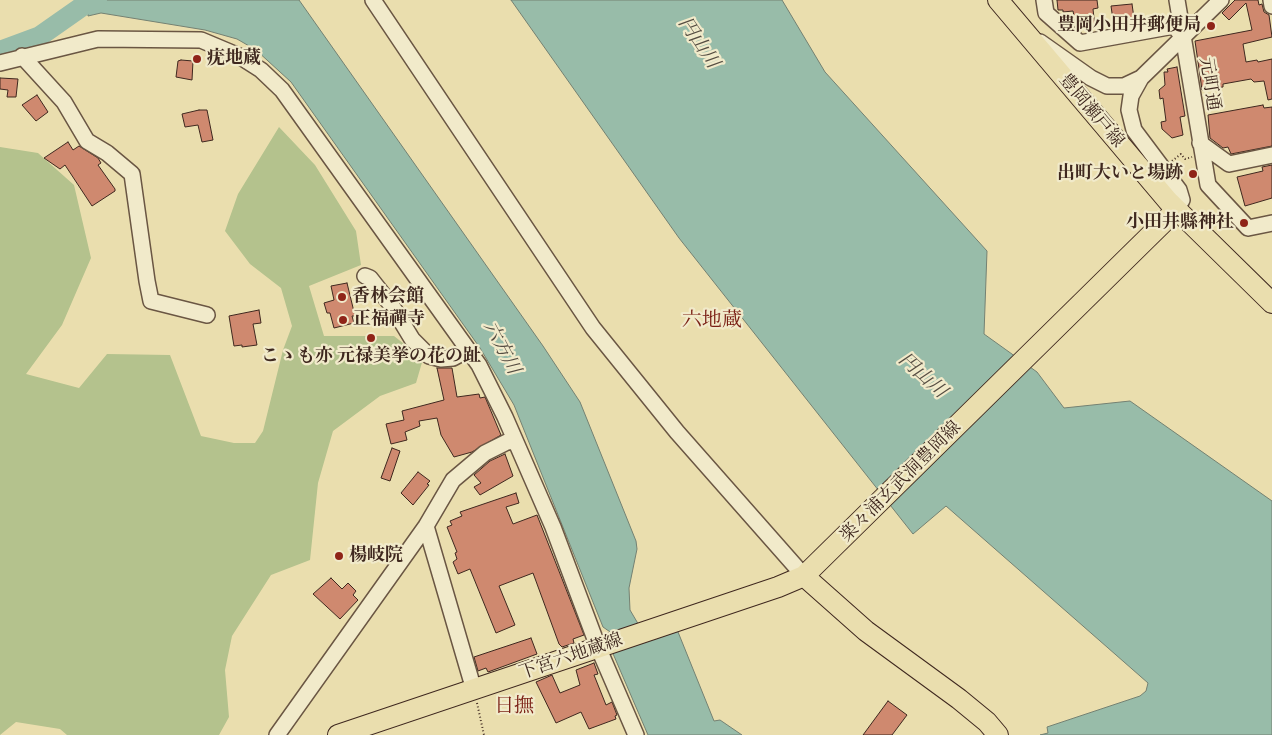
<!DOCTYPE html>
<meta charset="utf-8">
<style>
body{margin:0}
canvas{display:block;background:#eadeae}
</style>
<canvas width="1272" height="735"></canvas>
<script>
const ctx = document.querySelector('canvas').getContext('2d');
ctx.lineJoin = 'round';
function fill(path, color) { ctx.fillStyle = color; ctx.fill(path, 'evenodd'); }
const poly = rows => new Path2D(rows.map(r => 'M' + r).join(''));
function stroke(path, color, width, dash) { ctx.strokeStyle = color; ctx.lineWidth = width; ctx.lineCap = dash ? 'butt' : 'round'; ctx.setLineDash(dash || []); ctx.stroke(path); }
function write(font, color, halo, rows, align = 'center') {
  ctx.font = font + ' "IM FELL French Canon","Noto Serif JP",serif'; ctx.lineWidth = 4.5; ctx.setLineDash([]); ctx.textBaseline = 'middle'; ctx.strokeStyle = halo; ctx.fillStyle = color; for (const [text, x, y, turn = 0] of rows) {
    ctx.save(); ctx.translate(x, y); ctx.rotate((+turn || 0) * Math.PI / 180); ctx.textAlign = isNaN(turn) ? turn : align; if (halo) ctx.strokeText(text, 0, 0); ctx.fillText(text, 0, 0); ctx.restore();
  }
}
fill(poly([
 [279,127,315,165,356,231,361,265,309,286,324,336,394,336,423,359,416,383,380,396,333,431,318,483,310,560,271,575,232,636,225,670,229,717,219,735,67,735,60,729,16,722,0,735,0,147,38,153,74,185,91,258,62,325,26,374,79,388,107,354,170,355,201,436,234,443,255,443,263,431,283,350,292,326,281,288,250,264,225,231,238,194]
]), '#b4c28d');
const water = poly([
 [88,0,299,0,543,346,580,402,636,541,637,549,629,588,630,610,640,627,676,627,714,721,720,720,742,735,648,735,611,649,616,636,603,627,514,405,480,348,291,82,256,50,237,39,205,30,101,13,88,16,88,0],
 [511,0,782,0,825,72,987,251,984,334,1037,372,1064,408,1130,401,1272,501,1272,735,1040,735,1048,733,1047,727,1140,696,1146,691,1148,683,946,506,913,534,679,238,511,0]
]);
fill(water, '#98bca9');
stroke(water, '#748172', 1);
stroke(poly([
 [0,51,40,36,87,3,97,0]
]), '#98bca9', 20);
const building = poly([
 [1057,0,1097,0,1098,8,1093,9,1095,27,1079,27,1078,21,1075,21,1073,11,1063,12,1063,10,1058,10,1057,0],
 [1235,0,1258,0,1259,5,1262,4,1264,12,1269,15,1272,37,1243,44,1246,62,1257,60,1258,62,1272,59,1272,99,1268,100,1264,81,1254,82,1251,79,1223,84,1223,87,1202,90,1195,41,1252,30,1246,3,1229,20,1222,13,1235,0],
 [1132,4,1134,18,1113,20,1111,6,1132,4],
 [181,60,193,61,192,80,176,77,178,61,181,60],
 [1177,67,1185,116,1180,117,1183,135,1172,138,1162,129,1161,122,1166,121,1163,98,1160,99,1159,90,1165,85,1164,72,1168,72,1167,69,1177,67],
 [0,78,18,79,16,97,7,97,8,90,0,89,0,78],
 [37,95,48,112,36,121,22,105,37,95],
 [1263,105,1264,108,1272,107,1272,146,1231,154,1228,147,1223,148,1210,138,1208,115,1263,105],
 [199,110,207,110,213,140,202,142,198,125,185,127,182,114,199,110],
 [68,142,73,150,79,146,98,158,101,163,98,165,115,189,115,191,92,206,65,165,60,169,44,158,68,142],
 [1272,165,1272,198,1245,206,1237,177,1263,171,1262,167,1272,165],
 [347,283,355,316,352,316,354,323,334,328,330,313,327,313,324,303,334,300,331,286,347,283],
 [259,310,261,323,253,324,257,345,242,347,242,345,234,346,229,316,259,310],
 [437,368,452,368,457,397,479,394,480,398,485,397,501,435,472,452,454,457,441,435,437,418,419,421,420,426,405,432,407,440,391,444,386,424,404,420,402,411,444,400,437,368],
 [392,448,400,451,390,481,381,478,392,448],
 [505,454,513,476,480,495,474,487,481,483,474,475,490,461,505,454],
 [418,472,430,481,427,484,429,485,413,505,401,493,418,472],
 [516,493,519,503,506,507,513,524,537,515,584,635,573,639,574,643,562,647,559,644,533,573,499,586,515,625,496,633,470,569,458,574,453,562,457,559,455,553,457,552,447,527,452,525,450,521,462,516,460,512,516,493],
 [331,578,342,589,348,583,356,591,353,595,358,600,340,619,313,594,331,578],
 [531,638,537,654,488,672,486,668,478,671,474,657,531,638],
 [594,663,598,674,594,675,606,705,612,702,617,715,615,716,616,719,589,729,581,712,556,723,536,682,552,675,560,693,580,685,576,670,594,663],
 [888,701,907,715,892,735,863,735,888,701]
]);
fill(building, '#cf896f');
stroke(building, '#3f281f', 1);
const minor = poly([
 [373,0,593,328,677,432,804,576],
 [1044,0,1046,13,1080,43,1174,26,1183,37],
 [1177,0,1208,185,1248,228,1272,223],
 [1271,0,1272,6],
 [1040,42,1091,78,1107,86,1124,86,1141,78],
 [22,56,64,102,87,141,107,153,132,174,147,281,151,301,207,315],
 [0,63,98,39,201,40,239,56,261,70,282,90,479,365,505,417,553,527,598,647,636,735],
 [1200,143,1229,164,1272,155],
 [1176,210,1182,200,1179,190,1134,130,1129,110,1131,96,1141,78,1221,0],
 [365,276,370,278,392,306,412,339,429,356,441,359,453,358,468,350],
 [426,526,474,690],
 [277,735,426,526,453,480,485,453,507,442,515,441]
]);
const major = poly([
 [998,0,1168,201,1272,303],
 [804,576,866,631,959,699,987,722,998,735],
 [338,735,778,587,804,576,1176,210]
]);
stroke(minor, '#6a5643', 18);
stroke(major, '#3f281f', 22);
stroke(poly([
 [1172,161,1181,154,1185,159,1192,157],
 [477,703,484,735]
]), '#3f281f', 2, [1, 2.5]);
stroke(minor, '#f1eaca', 15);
stroke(major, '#eadeae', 20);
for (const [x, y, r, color] of [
 [1211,26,5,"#8f2418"],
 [197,59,5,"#8f2418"],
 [1193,174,5,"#8f2418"],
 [1244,223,5,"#8f2418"],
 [342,297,5,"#8f2418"],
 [343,320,5,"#8f2418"],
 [371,338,5,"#8f2418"],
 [339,556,5,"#8f2418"]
]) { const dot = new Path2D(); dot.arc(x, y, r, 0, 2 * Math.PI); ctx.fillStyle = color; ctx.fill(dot); stroke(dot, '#f1eaca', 2); }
write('bold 18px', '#3f281f', '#f1eaca', [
 ["豊岡小田井郵便局",1201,26,"right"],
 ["疣地蔵",207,59],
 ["出町大いと場跡",1183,174,"right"],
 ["小田井縣神社",1234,223,"right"],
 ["香林会館",352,297],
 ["正福禪寺",353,320],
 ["こゝも亦 元禄美挙の花の趾",371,357,"center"],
 ["楊岐院",349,556]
], 'left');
write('18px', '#3f281f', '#f1eaca', [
 ["元町通",1209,84,81],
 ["豊岡瀬戸線",1091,111,50],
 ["楽々浦玄武洞豊岡線",901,482,-45],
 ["下宮六地蔵線",571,657,-19]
]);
write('italic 19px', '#554d42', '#f1eaca', [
 ["円山川",698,43,56],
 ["六方川",501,348,62],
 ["円山川",922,376,42]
]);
write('20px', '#7a1f14', '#f1eaca', [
 ["六地蔵",712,321],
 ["日撫",514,707]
]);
</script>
